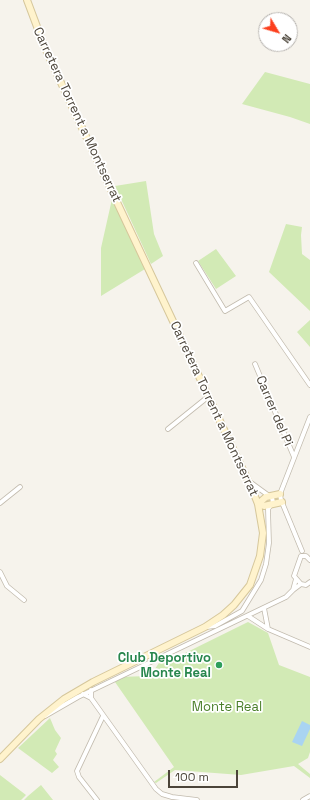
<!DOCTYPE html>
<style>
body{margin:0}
#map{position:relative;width:310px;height:800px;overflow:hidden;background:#f6f3ec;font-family:"Space Grotesk",sans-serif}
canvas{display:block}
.north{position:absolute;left:258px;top:12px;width:40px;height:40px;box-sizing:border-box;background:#fff;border:1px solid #b7b4b0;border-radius:50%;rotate:128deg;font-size:11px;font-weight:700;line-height:16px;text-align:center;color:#4b4439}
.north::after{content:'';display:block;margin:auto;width:14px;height:18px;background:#fc3f1d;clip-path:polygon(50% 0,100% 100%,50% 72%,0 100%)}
.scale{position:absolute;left:168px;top:770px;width:70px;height:18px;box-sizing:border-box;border:2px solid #4b4439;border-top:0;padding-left:5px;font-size:12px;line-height:14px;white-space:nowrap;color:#4b4439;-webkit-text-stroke:3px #fff;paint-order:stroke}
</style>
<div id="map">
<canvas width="310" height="800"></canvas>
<div class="north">N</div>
<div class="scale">100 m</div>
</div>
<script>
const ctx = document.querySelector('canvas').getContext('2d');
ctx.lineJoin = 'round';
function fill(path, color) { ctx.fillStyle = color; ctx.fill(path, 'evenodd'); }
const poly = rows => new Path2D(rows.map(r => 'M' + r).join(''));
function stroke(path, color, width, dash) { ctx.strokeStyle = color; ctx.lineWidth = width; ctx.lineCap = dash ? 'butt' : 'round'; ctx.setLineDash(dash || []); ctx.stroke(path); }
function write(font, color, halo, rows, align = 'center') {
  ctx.font = font + ' "Space Grotesk",sans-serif'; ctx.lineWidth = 3.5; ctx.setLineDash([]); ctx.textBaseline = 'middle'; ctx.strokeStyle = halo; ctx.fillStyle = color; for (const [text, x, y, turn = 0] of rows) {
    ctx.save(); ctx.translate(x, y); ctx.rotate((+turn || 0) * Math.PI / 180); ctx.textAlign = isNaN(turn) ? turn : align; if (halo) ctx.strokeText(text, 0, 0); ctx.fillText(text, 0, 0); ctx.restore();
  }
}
fill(poly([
 [265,72,310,84,310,124,290,117,242,104],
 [146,181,154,234,163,256,151,264,115,186],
 [112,199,145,269,101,296,101,248],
 [286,224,302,227,301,235,302,254,310,260,310,311,269,272],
 [216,249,236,276,216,289,198,261],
 [310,320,310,347,297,332],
 [248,622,268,633,279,665,310,677,310,752,308,758,298,764,310,774,310,778,294,766,241,775,175,770,156,783,154,782,174,767,115,682,117,677,150,676,159,663,171,660],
 [50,718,55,730,61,738,55,751,57,754,53,760,59,767,52,773,18,748],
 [0,775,26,795,21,800,0,800],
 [41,785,53,800,24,800,28,796]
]), '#d2eab5');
fill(poly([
 [302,721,310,725,310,729,302,746,292,742]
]), '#a9d4f2');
const minor = poly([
 [196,263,225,311,249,297,310,385],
 [255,364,294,457],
 [168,429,209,396],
 [0,503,20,487],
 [302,551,281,500,280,494,310,417],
 [310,560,306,556,301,556,294,576,301,584,306,585,310,582],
 [0,572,7,586,24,600],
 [296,579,293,590,301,584],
 [248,616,268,629,264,608],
 [206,627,215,626,242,611,261,580,266,564,269,543,268,509,273,502,272,498,250,482],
 [268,629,310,647],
 [83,694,91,698,91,690],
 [91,698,156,789,162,794,172,797,197,800],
 [45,716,78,697,286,597,293,590],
 [97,800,79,777,77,771,103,716],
 [303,800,310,796]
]);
const secondary = poly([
 [258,504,266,497,280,494],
 [258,504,264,506,282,502],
 [0,759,39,719,64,699,93,682,205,627,223,615,234,605,250,585,260,556,263,533,258,504,252,489,75,113,45,48,27,0]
]);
stroke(minor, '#c2bbae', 5.5);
stroke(secondary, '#d6c79b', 8);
stroke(minor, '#fff', 4);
stroke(secondary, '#fff3cd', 6);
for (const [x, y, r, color] of [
 [219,665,4,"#2e9e5b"]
]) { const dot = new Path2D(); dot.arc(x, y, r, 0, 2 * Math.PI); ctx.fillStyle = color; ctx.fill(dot); stroke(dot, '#fff', 1.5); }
write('13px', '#4b4439', '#fff', [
 ["Carretera Torrent a Montserrat",77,115,65],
 ["Carretera Torrent a Montserrat",214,409,65],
 ["Carrer del Pi",274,411,67]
]);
write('bold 13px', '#27864d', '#fff', [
 ["Club Deportivo",211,658],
 ["Monte Real",211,673]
], 'right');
write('13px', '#4a7f2a', '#fff', [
 ["Monte Real",227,707]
]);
</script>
